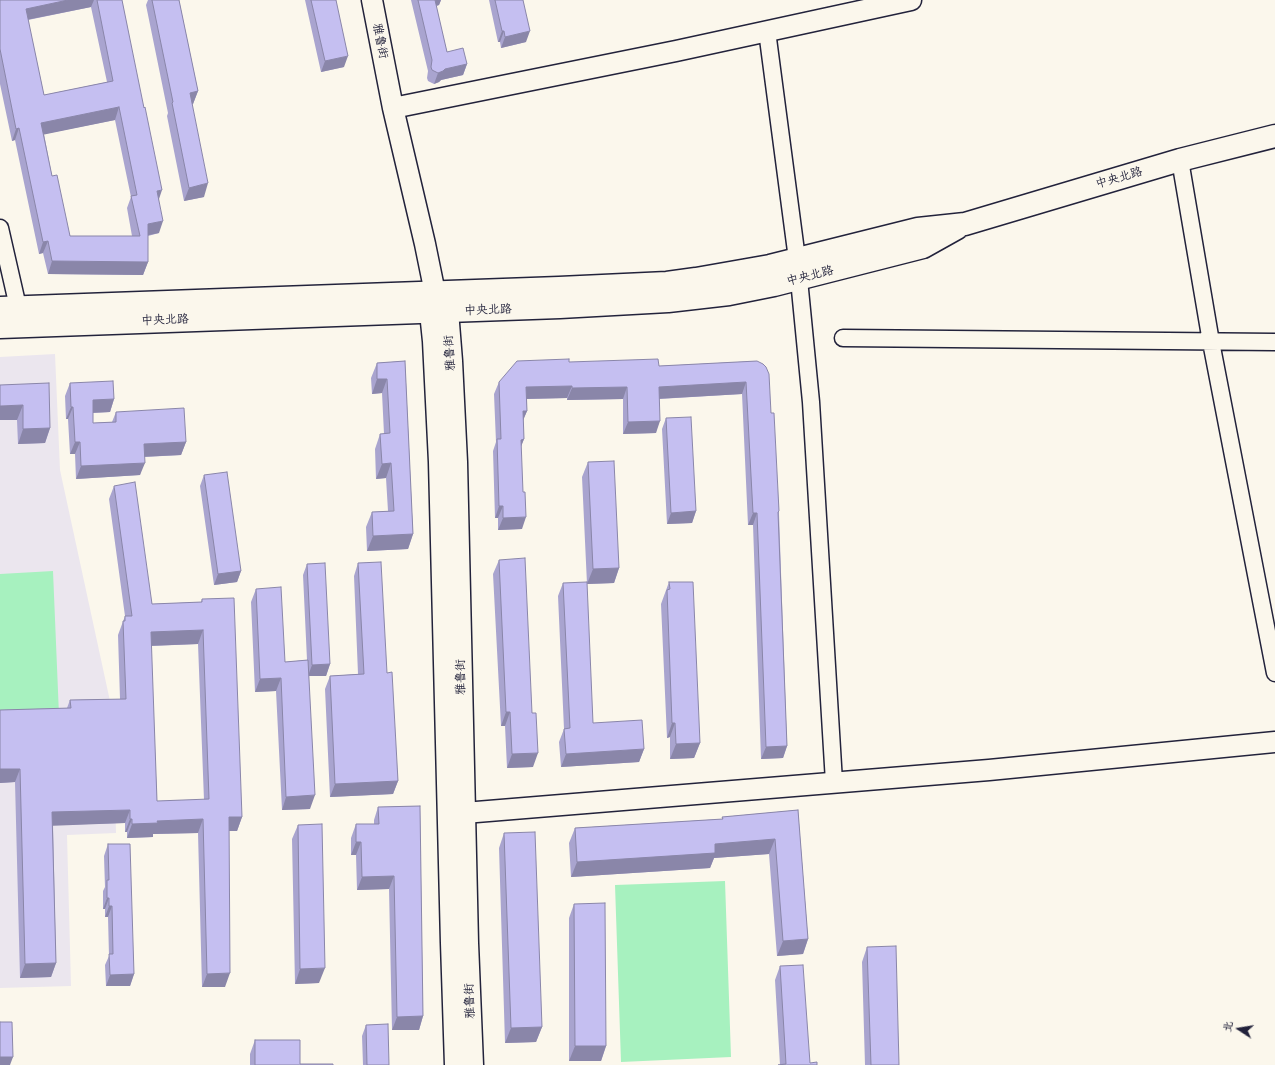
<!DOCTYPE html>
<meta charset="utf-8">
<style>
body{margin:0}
#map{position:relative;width:1275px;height:1065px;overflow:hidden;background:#fbf7ec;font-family:"Playpen Sans","LXGW WenKai TC",sans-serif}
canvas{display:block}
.north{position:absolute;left:1219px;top:1009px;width:40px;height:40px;-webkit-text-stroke:3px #fbf7ec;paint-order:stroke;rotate:282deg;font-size:11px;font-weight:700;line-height:16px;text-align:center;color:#22223b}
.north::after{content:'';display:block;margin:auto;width:14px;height:18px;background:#22223b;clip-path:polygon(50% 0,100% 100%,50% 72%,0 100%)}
</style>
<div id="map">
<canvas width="1275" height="1065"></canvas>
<div class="north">北</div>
</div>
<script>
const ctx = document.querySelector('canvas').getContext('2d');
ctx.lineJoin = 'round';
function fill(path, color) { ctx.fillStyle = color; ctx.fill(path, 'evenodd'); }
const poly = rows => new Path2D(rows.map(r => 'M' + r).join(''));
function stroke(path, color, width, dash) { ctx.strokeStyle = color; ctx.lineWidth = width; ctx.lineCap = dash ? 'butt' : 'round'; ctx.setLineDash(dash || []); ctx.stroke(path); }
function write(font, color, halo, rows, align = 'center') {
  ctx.font = font + ' "Playpen Sans","LXGW WenKai TC",sans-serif'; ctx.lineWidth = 3; ctx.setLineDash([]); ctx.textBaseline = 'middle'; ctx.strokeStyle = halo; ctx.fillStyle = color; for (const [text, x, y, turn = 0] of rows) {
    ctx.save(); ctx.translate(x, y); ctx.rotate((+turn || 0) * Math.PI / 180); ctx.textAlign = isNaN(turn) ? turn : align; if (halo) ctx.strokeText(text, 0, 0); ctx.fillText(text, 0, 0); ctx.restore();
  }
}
fill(poly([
 [55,354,60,470,113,715,116,833,67,835,71,986,0,988,0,357]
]), '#ebe6ee');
fill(poly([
 [53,571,59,715,0,717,0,574],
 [725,881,731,1057,621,1062,615,885]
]), '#a7f1bf');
const minor = poly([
 [767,31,797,259,811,402,834,782],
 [1180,160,1211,342,1275,673],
 [0,228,18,307],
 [843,338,1275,342]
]);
const tertiary = poly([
 [372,0,393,108,425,244,435,293],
 [393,108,676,51,911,0],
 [464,813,989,770,1275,742]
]);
const secondary = poly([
 [435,294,431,312,434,341,440,462,452,943,456,1065],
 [437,296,447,311,451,361,456,462,467,943,472,1065]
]);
const primary = poly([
 [0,308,559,288,667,283,696,279,770,266,918,229,965,224,1180,160,1275,136],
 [0,327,560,307,668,301,729,294,774,285,923,247,957,228]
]);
stroke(minor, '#22223b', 19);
stroke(tertiary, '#22223b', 23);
stroke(secondary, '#22223b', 25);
stroke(primary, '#22223b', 25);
stroke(minor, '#fbf7ec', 16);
stroke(tertiary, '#fbf7ec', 20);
stroke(secondary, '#fbf7ec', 22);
stroke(primary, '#fbf7ec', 22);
fill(poly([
 [0,0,122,0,159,199,159,233,148,236,148,262,143,275,48,274,43,253,39,254,15,140,12,141,0,84],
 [91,7,107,82,44,95,28,20],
 [115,120,131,197,127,208,132,236,70,236,52,176,44,134],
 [148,0,179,0,198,91,193,104,192,105,204,197,184,201,167,116,168,113,146,5],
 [305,0,336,0,344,67,321,72],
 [411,0,441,0,439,5,436,6,447,52,467,64,463,75,441,80,439,82,434,84,428,81,427,78,428,71],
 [489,0,523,0,526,42,501,48,500,42,498,42],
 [405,361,413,534,408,549,367,551,366,527,372,512,388,511,386,478,376,479,375,449,380,434,384,434,382,393,372,394,371,378,377,363],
 [757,361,771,413,779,511,779,514,787,746,783,758,761,759,753,525,748,525,742,394,659,399,656,433,623,434,623,399,567,400,567,398,527,399,527,411,523,420,524,439,521,446,522,529,498,530,498,518,495,518,493,451,496,442,494,394,499,382,569,362,659,366],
 [70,383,114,399,110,412,93,413,93,423,112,422,116,412,186,442,181,455,144,457,140,475,76,479,75,454,70,454,68,419,66,419,65,396],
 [0,385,50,428,45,443,18,444,17,420],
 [666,418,696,511,692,523,667,524,662,429],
 [588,462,619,568,614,583,587,584,582,477],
 [204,475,241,571,237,582,214,585,200,486],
 [114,486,152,604,201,602,202,599,242,817,237,831,229,831,225,987,202,987,198,833,153,834,153,837,127,838,127,832,125,832,125,823,53,825,56,963,51,977,20,978,15,782,0,783,0,710,67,708,70,700,120,699,118,635,125,616,109,499],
 [198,644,204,800,157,801,151,646],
 [499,560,532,713,533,767,507,768,505,726,501,726,493,574],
 [358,563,387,673,398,781,393,794,330,797,325,689,330,676,358,674,354,576],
 [307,564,330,664,326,676,309,676,310,809,282,810,276,691,255,692,251,602,256,589,285,662,307,660,303,575],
 [669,582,700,743,694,758,670,759,670,737,667,738,661,604],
 [563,583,593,723,644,749,639,762,561,767,559,742,564,729,558,596],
 [420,806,423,1016,419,1030,392,1030,389,889,357,890,356,855,351,855,351,838,356,824,374,824,374,820,378,807],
 [798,810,808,939,803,954,777,956,769,854,714,858,710,868,571,877,569,843,575,828,722,819,722,817],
 [298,825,319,983,295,984,292,839],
 [504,833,542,1027,536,1042,505,1043,499,848],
 [108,844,134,974,130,986,106,986,105,965,109,956,108,917,105,917,105,909,103,909,103,891,105,887,104,856],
 [574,904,606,1046,601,1061,569,1061,569,918],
 [867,947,899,1065,865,1065,862,962],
 [780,966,810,1063,780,1065,775,980],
 [366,1025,389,1065,363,1065,362,1036],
 [255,1040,300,1064,333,1065,250,1065,250,1054]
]), '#a9a4cf');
fill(poly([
 [68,0,94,0,91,7,21,21,26,9],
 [433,0,441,0,439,5,430,8],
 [502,31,504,31,500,42,498,42],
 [530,31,526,42,501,48,505,37],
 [348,56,344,67,321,72,325,61],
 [467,64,463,75,441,80,439,82,434,84,438,73,445,69],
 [198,91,193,104,185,106,190,93],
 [119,107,115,120,37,136,41,123],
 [19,128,15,140,12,141,16,129],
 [208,183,204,197,184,201,189,188],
 [162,190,158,202,157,191],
 [163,221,159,233,144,236,148,224],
 [48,241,43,253,39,254,43,242],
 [52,261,148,262,143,275,48,274],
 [377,379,387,379,382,393,372,394],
 [746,382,742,394,655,399,659,387],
 [572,386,567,398,522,399,526,387],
 [627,387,623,399,567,400,572,388],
 [114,399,110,412,88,413,93,400],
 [23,405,17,420,0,420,0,406],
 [71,407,73,407,68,419,66,419],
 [523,411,527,411,522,423],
 [660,421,656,433,623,434,628,422],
 [50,428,45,443,18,444,23,429],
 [524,439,519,452,521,440],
 [75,442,80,442,75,454,70,454],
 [186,442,181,455,139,457,144,444],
 [145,463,140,475,76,479,81,466],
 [391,463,386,478,376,479,382,464],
 [499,506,503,506,498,518,495,518],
 [696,511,692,523,667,524,671,513],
 [753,513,757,513,753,525,748,525],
 [526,517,522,529,498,530,503,518],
 [413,534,408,549,367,551,373,536],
 [619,568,614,583,587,584,593,569],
 [241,571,237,582,214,585,218,574],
 [203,630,198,644,146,646,151,632],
 [330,664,326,676,308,676,312,665],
 [281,678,276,691,255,692,260,679],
 [506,712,510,712,505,726,501,726],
 [672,723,675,723,670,737,667,738],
 [700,743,694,758,670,759,676,744],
 [787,746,783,758,761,759,766,747],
 [644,749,639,762,561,767,566,754],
 [538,753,533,767,507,768,512,754],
 [0,769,20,769,15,782,0,783],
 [398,781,393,794,330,797,335,784],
 [315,795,310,809,282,810,286,797],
 [130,810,125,823,47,826,52,812],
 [229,817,242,817,237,831,224,831],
 [130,819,132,819,127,832,125,832],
 [203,819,198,833,153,834,153,837,127,838,132,824,157,821],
 [775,839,769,854,714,858,710,868,571,877,577,862,715,844],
 [356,842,361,842,356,855,351,855],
 [394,876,389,889,357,890,362,877],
 [107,898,109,898,105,909,103,909],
 [109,906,112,906,108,917,105,917],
 [808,939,803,954,777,956,783,941],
 [56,963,51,977,20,978,25,964],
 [325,968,319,983,295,984,300,969],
 [230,973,225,987,202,987,207,974],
 [134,974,130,986,106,986,110,975],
 [423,1016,419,1030,392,1030,397,1017],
 [542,1027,536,1042,505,1043,511,1028],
 [575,1046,606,1046,601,1061,569,1061],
 [0,1057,13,1057,10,1065,0,1065]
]), '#8a86a9');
const building = poly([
 [0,0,68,0,26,9,44,95,113,81,97,0,122,0,144,108,145,107,162,190,157,191,163,221,148,224,148,262,52,261,48,241,43,242,19,128,16,129,0,49,0,0],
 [119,107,137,195,131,196,140,236,70,236,57,175,52,176,41,123,119,107],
 [152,0,179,0,198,91,190,93,208,183,189,188,172,103,173,102,152,0],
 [311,0,336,0,348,56,325,61,311,0],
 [418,0,435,0,447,52,463,48,467,64,445,69,443,71,438,73,432,70,431,67,432,60,418,0],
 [495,0,523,0,530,31,505,37,504,31,502,31,495,0],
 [569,359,569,362,658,359,659,366,757,361,763,364,766,367,769,374,771,413,774,413,779,511,778,512,787,746,766,747,757,513,753,513,746,382,659,387,660,421,628,422,627,387,572,388,572,386,526,387,527,411,523,411,524,439,521,440,523,492,525,492,526,517,503,518,503,506,499,506,497,439,501,439,499,382,517,361,569,359],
 [405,361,413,534,373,536,372,512,394,511,391,463,382,464,380,434,390,433,387,379,377,379,377,363,405,361],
 [113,381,114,399,93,400,93,423,116,422,116,412,184,408,186,442,144,444,145,463,81,466,80,442,75,442,73,407,71,407,70,383,113,381],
 [49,383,50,428,23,429,23,405,0,406,0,385,49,383],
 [691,417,696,511,671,513,666,418,691,417],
 [614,461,619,568,593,569,588,462,614,461],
 [227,472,241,571,218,574,204,475,227,472],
 [135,482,152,604,202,602,202,599,234,598,242,817,229,817,230,973,207,974,203,819,157,821,158,823,132,824,132,819,130,819,130,810,52,812,56,963,25,964,20,769,0,769,0,710,71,708,70,700,126,699,123,621,125,621,125,616,132,616,114,486,135,482],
 [203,630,209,799,157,801,151,632,203,630],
 [525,558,532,713,536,713,538,753,512,754,510,712,506,712,499,560,525,558],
 [381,562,387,673,392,672,398,781,335,784,330,676,364,674,358,563,381,562],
 [325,563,330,664,312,665,307,564,325,563],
 [587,582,593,723,642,720,644,749,566,754,564,729,570,728,563,583,587,582],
 [669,582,693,582,700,743,676,744,675,723,672,723,667,590,670,589,669,582],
 [281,587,285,662,308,660,315,795,286,797,281,678,260,679,256,589,281,587],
 [420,806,423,1016,397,1017,394,876,362,877,361,842,356,842,356,824,379,824,378,807,420,806],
 [798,810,808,939,783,941,775,839,715,844,715,853,577,862,575,828,723,819,722,817,798,810],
 [322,824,325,968,300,969,298,825,322,824],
 [535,832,542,1027,511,1028,504,833,535,832],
 [108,844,130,844,134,974,110,975,109,954,113,954,112,906,109,906,109,898,107,898,107,880,109,880,108,844],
 [605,903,606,1046,575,1046,574,904,605,903],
 [896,946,899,1065,871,1065,867,947,896,946],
 [803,965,810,1063,817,1062,817,1065,778,1065,786,1064,780,966,803,965],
 [0,1022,12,1022,13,1057,0,1057,0,1022],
 [388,1024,389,1065,367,1065,366,1025,388,1024],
 [255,1040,300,1040,300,1064,333,1064,333,1065,255,1065,255,1040]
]);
fill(building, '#c5bff1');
stroke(building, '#8a86a9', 1);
write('12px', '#22223b', '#fbf7ec', [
 ["雅鲁街",380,41,79],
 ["中央北路",1119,178,-16],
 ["中央北路",810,276,-14],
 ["中央北路",488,310,-2],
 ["中央北路",165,320,-2],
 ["雅鲁街",450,353,-94],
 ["雅鲁街",461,677,-91],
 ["雅鲁街",470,1001,-92]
]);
</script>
